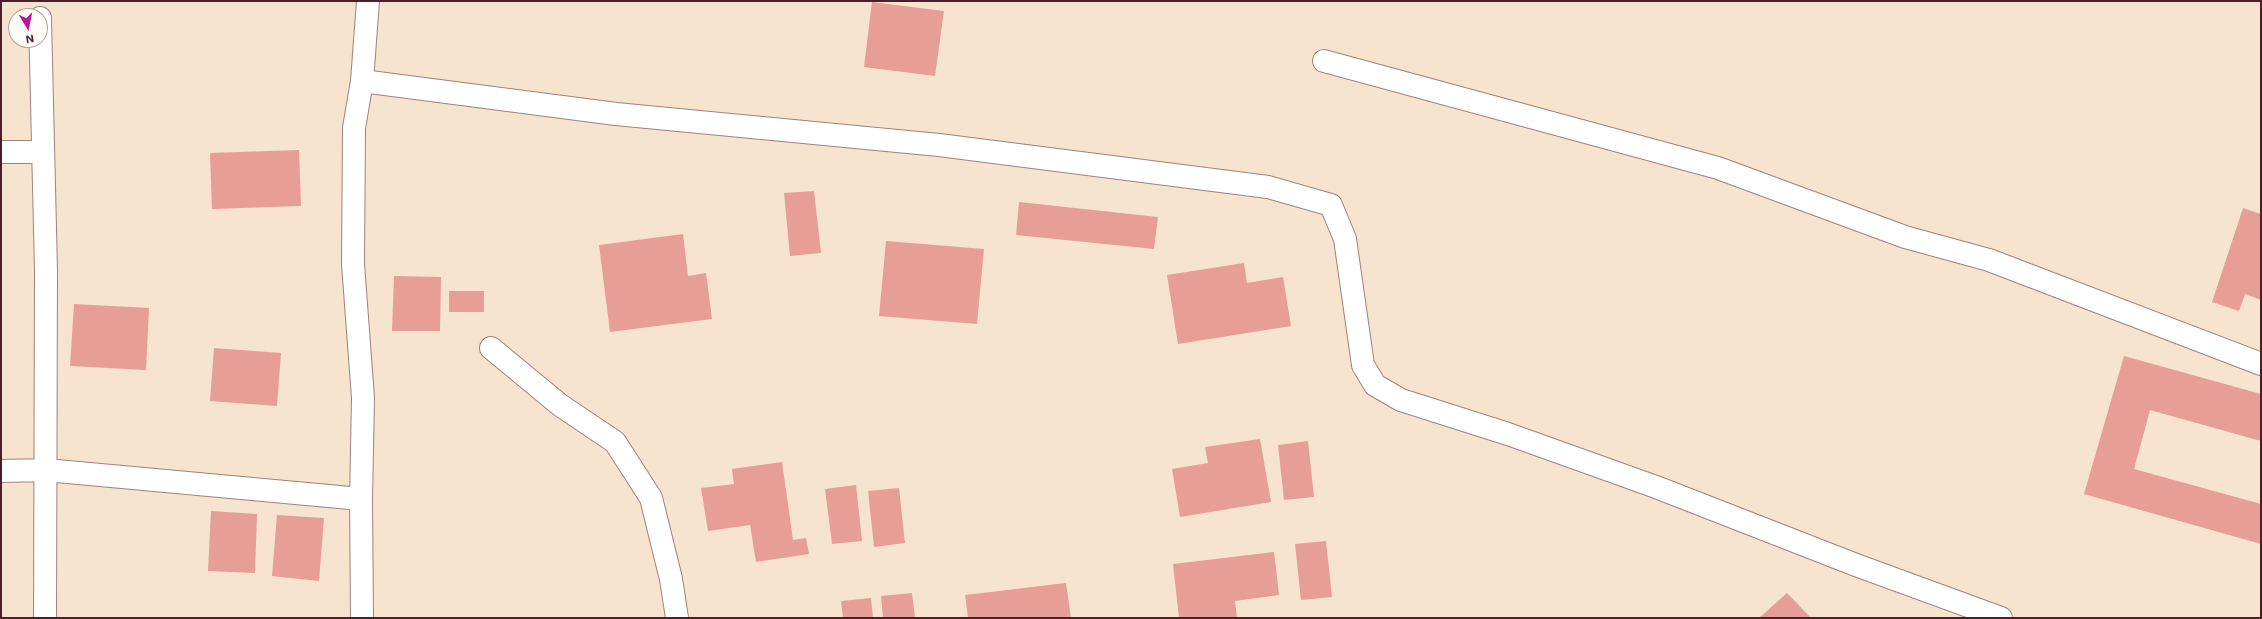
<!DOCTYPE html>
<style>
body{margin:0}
#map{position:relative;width:2262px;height:619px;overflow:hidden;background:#f6e4ce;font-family:Mali,sans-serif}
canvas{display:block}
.frame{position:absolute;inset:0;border:2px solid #4a1f2b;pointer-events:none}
.north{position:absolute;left:8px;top:8px;width:40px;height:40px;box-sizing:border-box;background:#fdfcf7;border:1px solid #b5a4a5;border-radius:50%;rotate:170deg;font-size:11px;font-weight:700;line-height:16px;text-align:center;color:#4a1f2b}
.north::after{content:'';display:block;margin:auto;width:14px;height:18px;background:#b5179e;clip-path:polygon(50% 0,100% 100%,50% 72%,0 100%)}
</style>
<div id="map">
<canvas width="2262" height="619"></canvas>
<div class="frame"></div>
<div class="north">N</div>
</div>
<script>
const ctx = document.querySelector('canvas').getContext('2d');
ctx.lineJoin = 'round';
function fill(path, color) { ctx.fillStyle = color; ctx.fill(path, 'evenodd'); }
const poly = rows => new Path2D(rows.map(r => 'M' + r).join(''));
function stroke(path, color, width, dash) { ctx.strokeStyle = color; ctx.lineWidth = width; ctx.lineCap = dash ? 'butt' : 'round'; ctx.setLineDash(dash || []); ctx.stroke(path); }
fill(poly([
 [872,2,944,11,935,76,864,67],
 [299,150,301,206,212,209,210,153],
 [814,191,821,253,790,256,784,193],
 [1019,202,1158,217,1154,249,1016,235],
 [2243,208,2261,214,2261,300,2245,294,2239,311,2212,302],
 [683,234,688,276,706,273,712,319,610,332,599,245],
 [886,241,984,249,977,324,879,316],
 [1244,263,1247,283,1283,277,1291,326,1178,344,1167,275],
 [394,276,441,277,440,331,392,331],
 [449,291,484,291,484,312,449,312],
 [74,304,149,308,146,370,70,366],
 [214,348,281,353,277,406,210,401],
 [2124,356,2261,394,2261,441,2150,410,2134,469,2261,504,2261,544,2084,494],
 [1260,439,1271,502,1180,517,1172,469,1208,463,1205,447],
 [1308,441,1314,497,1284,500,1278,445],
 [782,462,793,540,806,538,809,554,756,562,750,525,708,531,701,488,734,484,732,469],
 [856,485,862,541,832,544,825,489],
 [899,488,905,543,874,547,868,491],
 [211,511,257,514,255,573,208,571],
 [277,515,324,518,319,581,272,576],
 [1326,541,1332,597,1301,600,1295,544],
 [1274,552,1279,595,1235,601,1237,618,1179,618,1173,564],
 [1066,583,1071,618,968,618,965,595],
 [912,593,915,618,883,618,881,596],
 [1787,593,1811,618,1759,618],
 [871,598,873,618,843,618,841,601]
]), '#e79e97');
const minor = poly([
 [40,18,46,271,45,618],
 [1324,61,1718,168,1905,237,1989,260,2261,364],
 [362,81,616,114,939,145,1268,187,1331,205,1345,239,1363,365,1375,385,1401,400,1508,434,1656,487,1856,565,2001,618],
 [1,152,43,152],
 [491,348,560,405,615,442,651,498,671,579,677,618],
 [1,471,46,470,361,499],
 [362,618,361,499,363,398,353,264,354,128,362,81,368,1]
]);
stroke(minor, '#a0827c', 24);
stroke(minor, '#fff', 22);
</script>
